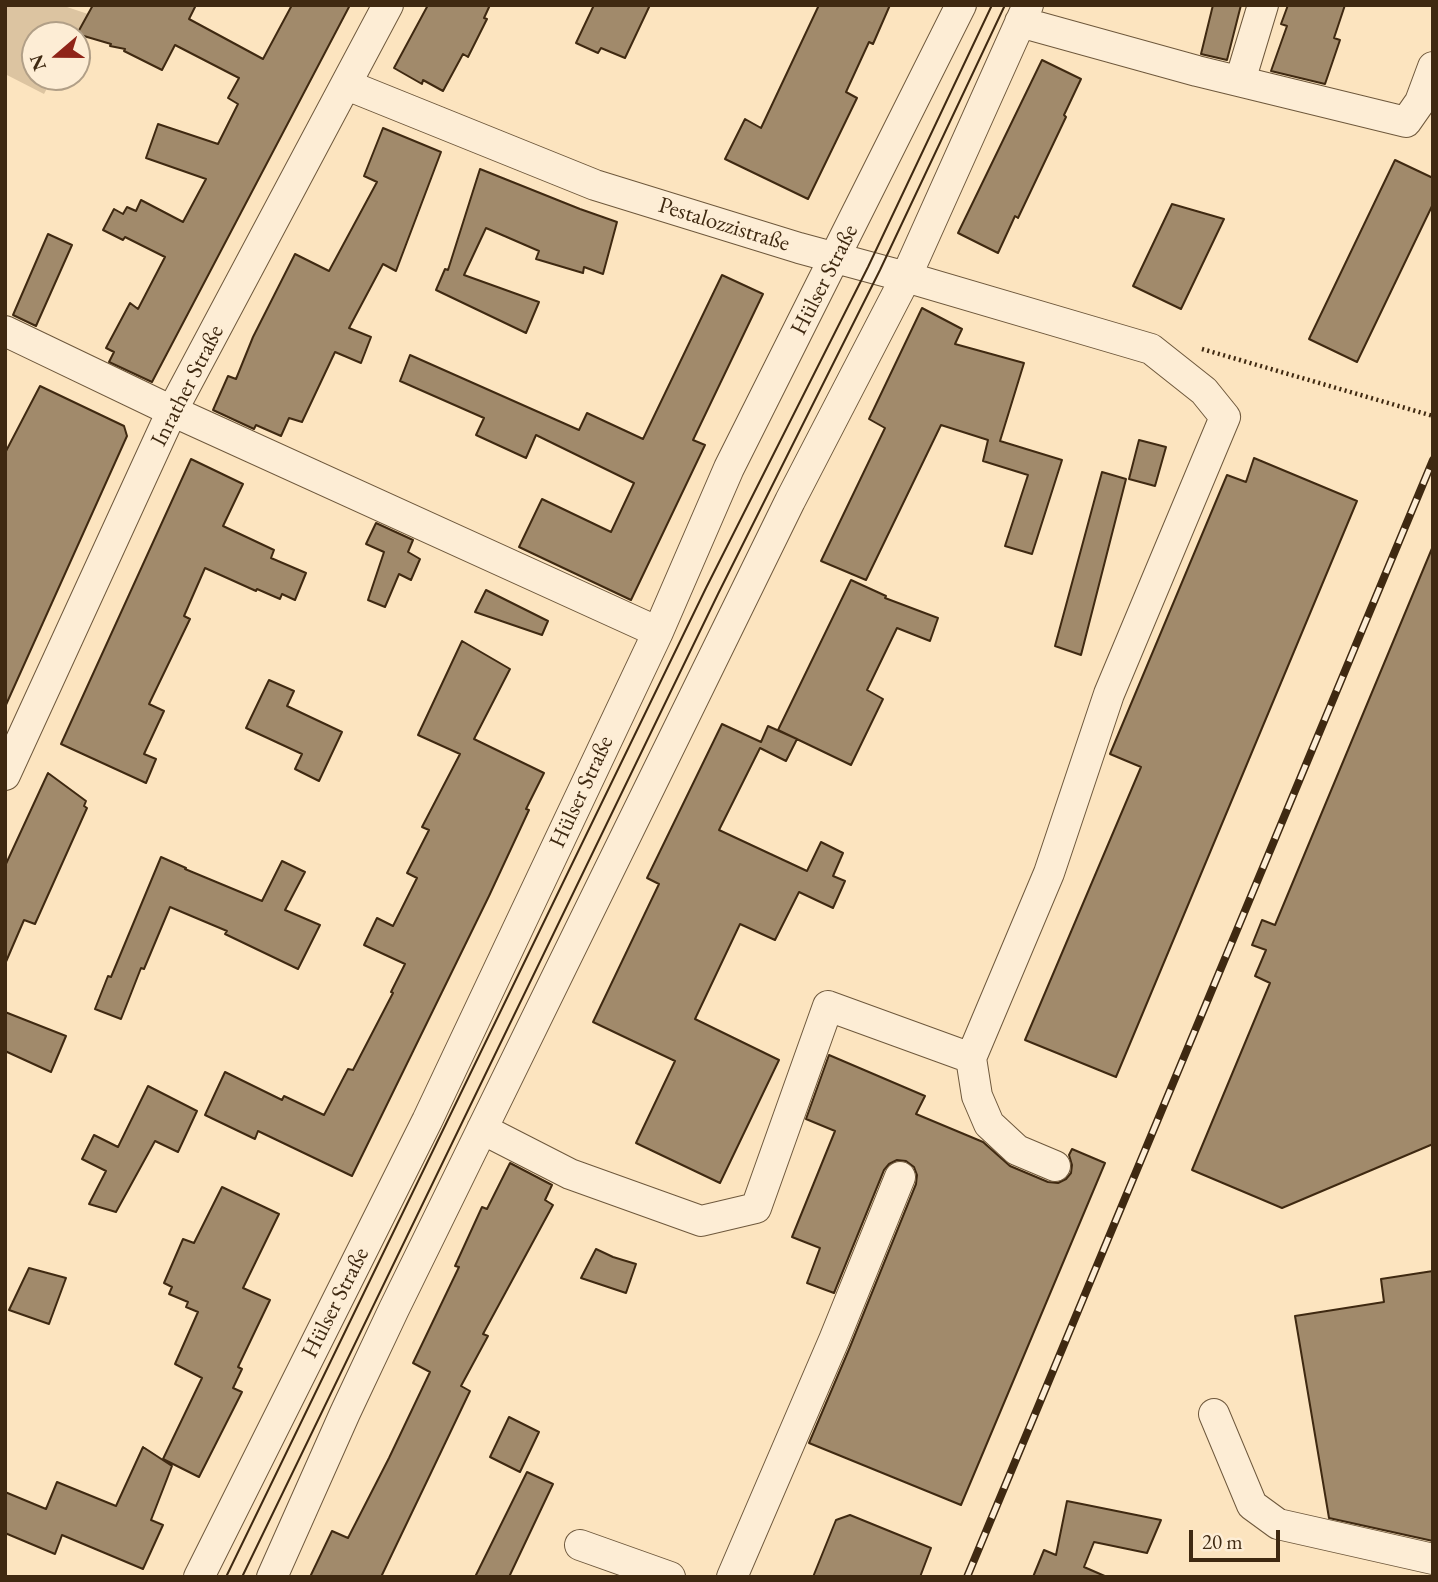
<!DOCTYPE html>
<meta charset="utf-8">
<style>
body{margin:0}
#map{position:relative;width:1438px;height:1582px;overflow:hidden;background:#fce4bf;font-family:"EB Garamond",serif}
canvas{display:block}
.frame{position:absolute;inset:0;border:7px solid #3f2911;pointer-events:none}
.north{position:absolute;left:21px;top:21px;width:70px;height:70px;box-sizing:border-box;background:#fdedd5;border:2px solid #b19f87;border-radius:50%;rotate:250deg;font-size:19px;font-weight:700;line-height:28px;text-align:center;color:#3f2911}
.north::after{content:'';display:block;margin:auto;width:24px;height:32px;background:#8f2418;clip-path:polygon(50% 0,100% 100%,50% 72%,0 100%)}
.scale{position:absolute;left:1189px;top:1530px;width:91px;height:32px;box-sizing:border-box;border:4px solid #3f2911;border-top:0;padding-left:9px;font-size:21px;line-height:24px;white-space:nowrap;color:#3f2911;-webkit-text-stroke:5px #fdedd5;paint-order:stroke}
</style>
<div id="map">
<canvas width="1438" height="1582"></canvas>
<div class="frame"></div>
<div class="north">N</div>
<div class="scale">20 m</div>
</div>
<script>
const ctx = document.querySelector('canvas').getContext('2d');
ctx.lineJoin = 'round';
function fill(path, color) { ctx.fillStyle = color; ctx.fill(path, 'evenodd'); }
const poly = rows => new Path2D(rows.map(r => 'M' + r).join(''));
function stroke(path, color, width, dash) { ctx.strokeStyle = color; ctx.lineWidth = width; ctx.lineCap = dash ? 'butt' : 'round'; ctx.setLineDash(dash || []); ctx.stroke(path); }
function write(font, color, halo, rows, align = 'center') {
  ctx.font = font + ' "EB Garamond",serif'; ctx.lineWidth = 7; ctx.setLineDash([]); ctx.textBaseline = 'middle'; ctx.strokeStyle = halo; ctx.fillStyle = color; for (const [text, x, y, turn = 0] of rows) {
    ctx.save(); ctx.translate(x, y); ctx.rotate((+turn || 0) * Math.PI / 180); ctx.textAlign = isNaN(turn) ? turn : align; if (halo) ctx.strokeText(text, 0, 0); ctx.fillText(text, 0, 0); ctx.restore();
  }
}
fill(poly([
 [5,5,61,5,88,14,76,35,35,35,35,77,53,77,44,94,5,74]
]), '#dcc4a1');
const building = poly([
 [93,5,196,5,189,19,263,59,292,5,350,5,152,382,109,362,114,352,106,348,130,303,138,309,165,257,125,237,123,240,103,230,114,209,123,214,127,207,136,211,141,200,183,222,206,179,146,158,158,124,218,144,238,104,228,98,239,78,175,45,162,70,124,51,125,49,110,46,111,44,77,34,93,5],
 [428,5,490,5,484,18,487,19,468,57,463,54,443,91,423,80,422,84,394,68,428,5],
 [594,5,650,5,625,58,601,48,598,53,576,43,594,5],
 [819,5,890,5,873,44,869,42,846,92,857,98,808,199,725,159,745,119,761,128,819,5],
 [1213,5,1241,5,1227,60,1201,54,1213,5],
 [1288,5,1345,5,1334,38,1340,40,1325,84,1271,71,1287,26,1281,24,1288,5],
 [1042,60,1081,79,1064,115,1066,117,1018,218,1015,216,998,253,958,233,1042,60],
 [383,128,441,152,396,271,383,264,349,328,371,337,361,363,335,352,302,422,289,418,281,436,256,425,254,429,213,410,228,376,236,379,253,337,295,254,329,271,377,182,364,176,383,128],
 [1395,160,1433,178,1433,204,1357,362,1309,339,1395,160],
 [480,169,580,209,617,222,603,274,584,267,583,273,536,259,539,251,486,228,464,275,539,302,526,333,436,290,445,269,448,270,480,169],
 [1172,204,1224,219,1181,309,1133,286,1172,204],
 [48,234,72,245,36,326,13,315,48,234],
 [722,275,763,294,693,440,705,445,631,600,519,547,542,499,611,532,634,483,536,435,526,458,476,435,484,418,400,381,410,355,579,430,587,413,643,439,722,275],
 [922,308,962,329,955,344,1024,363,1000,441,1062,460,1032,554,1005,546,1028,475,983,461,988,440,941,425,866,580,821,561,885,428,869,419,922,308],
 [40,386,124,426,127,436,5,707,5,453,40,386],
 [1139,440,1166,447,1155,486,1129,479,1139,440],
 [1254,458,1357,501,1116,1077,1025,1040,1141,767,1110,754,1227,475,1246,482,1254,458],
 [191,459,243,484,223,526,274,550,271,558,306,573,295,600,282,594,280,599,257,589,256,591,205,568,184,616,190,619,149,704,164,711,144,754,156,759,146,783,61,744,191,459],
 [1102,472,1126,479,1081,655,1055,646,1102,472],
 [376,523,413,540,408,552,420,559,411,580,399,574,385,607,368,600,384,552,366,544,376,523],
 [1433,546,1433,1144,1282,1208,1192,1170,1270,983,1255,976,1266,950,1252,945,1262,920,1275,925,1433,546],
 [851,580,886,596,885,598,938,618,930,641,897,628,867,690,883,699,851,765,778,730,851,580],
 [486,590,548,621,542,635,475,612,486,590],
 [462,641,510,669,474,739,544,773,526,809,529,810,489,896,352,1176,258,1131,255,1139,205,1115,225,1072,282,1100,284,1096,324,1115,348,1069,353,1070,393,993,391,992,405,964,364,945,377,918,393,926,417,878,407,873,429,830,422,827,460,754,418,735,462,641],
 [269,680,294,691,287,706,342,732,319,781,295,769,302,754,246,728,269,680],
 [722,724,761,742,768,726,797,739,786,761,760,748,719,830,807,871,821,842,843,853,833,876,845,881,833,908,799,892,775,940,740,924,695,1019,779,1060,720,1183,636,1143,675,1061,593,1022,659,884,647,878,722,724],
 [48,773,86,801,84,806,87,808,35,924,24,920,5,964,5,866,48,773],
 [161,857,186,868,185,869,262,901,282,861,305,872,285,910,320,925,298,969,225,934,227,931,170,907,144,969,141,968,121,1019,95,1009,108,976,111,977,161,857],
 [5,1012,66,1036,51,1072,5,1051,5,1012],
 [829,1055,925,1096,916,1114,983,1142,1010,1166,1048,1182,1058,1183,1066,1179,1071,1173,1072,1165,1069,1155,1072,1149,1105,1163,961,1505,809,1443,850,1347,916,1184,917,1175,914,1167,906,1161,897,1160,889,1164,884,1170,834,1293,807,1283,820,1248,792,1237,835,1131,806,1119,829,1055],
 [148,1086,197,1111,178,1152,155,1141,116,1212,89,1204,106,1171,82,1159,94,1135,118,1147,148,1086],
 [510,1163,552,1185,545,1200,553,1205,483,1334,488,1336,461,1386,470,1391,428,1479,381,1577,310,1577,332,1531,348,1538,389,1458,430,1372,413,1363,459,1267,455,1266,482,1207,487,1209,510,1163],
 [222,1187,279,1214,243,1288,270,1300,238,1367,242,1369,233,1388,242,1392,199,1477,163,1459,202,1378,175,1364,198,1312,186,1307,188,1302,169,1294,172,1287,164,1283,183,1239,194,1243,222,1187],
 [596,1249,613,1257,636,1264,626,1293,581,1278,596,1249],
 [29,1268,66,1278,49,1324,9,1310,29,1268],
 [1433,1271,1433,1541,1329,1518,1295,1316,1384,1302,1381,1279,1433,1271],
 [509,1417,539,1432,520,1472,490,1457,509,1417],
 [143,1447,172,1466,151,1520,163,1525,143,1569,62,1535,55,1554,5,1533,5,1492,46,1509,57,1482,116,1506,143,1447],
 [527,1472,553,1484,509,1577,475,1577,527,1472],
 [1067,1501,1161,1520,1147,1553,1094,1542,1084,1567,1107,1577,1033,1577,1044,1550,1056,1555,1067,1501],
 [850,1515,931,1548,920,1577,813,1577,836,1520,850,1515]
]);
fill(building, '#a18a6b');
stroke(building, '#3f2911', 2);
const minor = poly([
 [1020,22,1197,71,1406,122,1420,102,1433,67],
 [1240,81,1263,5],
 [347,85,595,185,799,248,906,277,1151,349,1204,391,1225,417,1109,694,1049,873,971,1058],
 [5,331,172,411,658,632],
 [5,775,172,411,388,5],
 [482,1129,570,1174,701,1221,756,1208,828,1006,971,1058,977,1096,989,1124,1017,1150,1055,1166],
 [1214,1414,1252,1505,1278,1524,1433,1559],
 [580,1545,670,1577],
 [199,1577,427,1121,658,632,729,468,961,5],
 [272,1577,345,1413,394,1309,790,501,906,277,1028,5],
 [732,1577,834,1340,900,1177]
]);
stroke(minor, '#6e583c', 32);
stroke(poly([
 [1202,349,1433,416]
]), '#3f2911', 4.5, [2, 3.5]);
stroke(minor, '#fdedd5', 30);
stroke(poly([
 [226,1577,706,588,868,267,992,5],
 [242,1577,718,594,880,270,1005,5]
]), '#3f2911', 2);
const rail = poly([
 [967,1577,1433,460]
]);
stroke(rail, '#3f2911', 8);
stroke(rail, '#fdedd5', 5, [16]);
write('23px', '#3f2911', '#fdedd5', [
 ["Pestalozzistraße",724,225,17],
 ["Hülser Straße",825,280,-63],
 ["Inrather Straße",188,386,-63],
 ["Hülser Straße",582,792,-65],
 ["Hülser Straße",336,1303,-63]
]);
</script>
